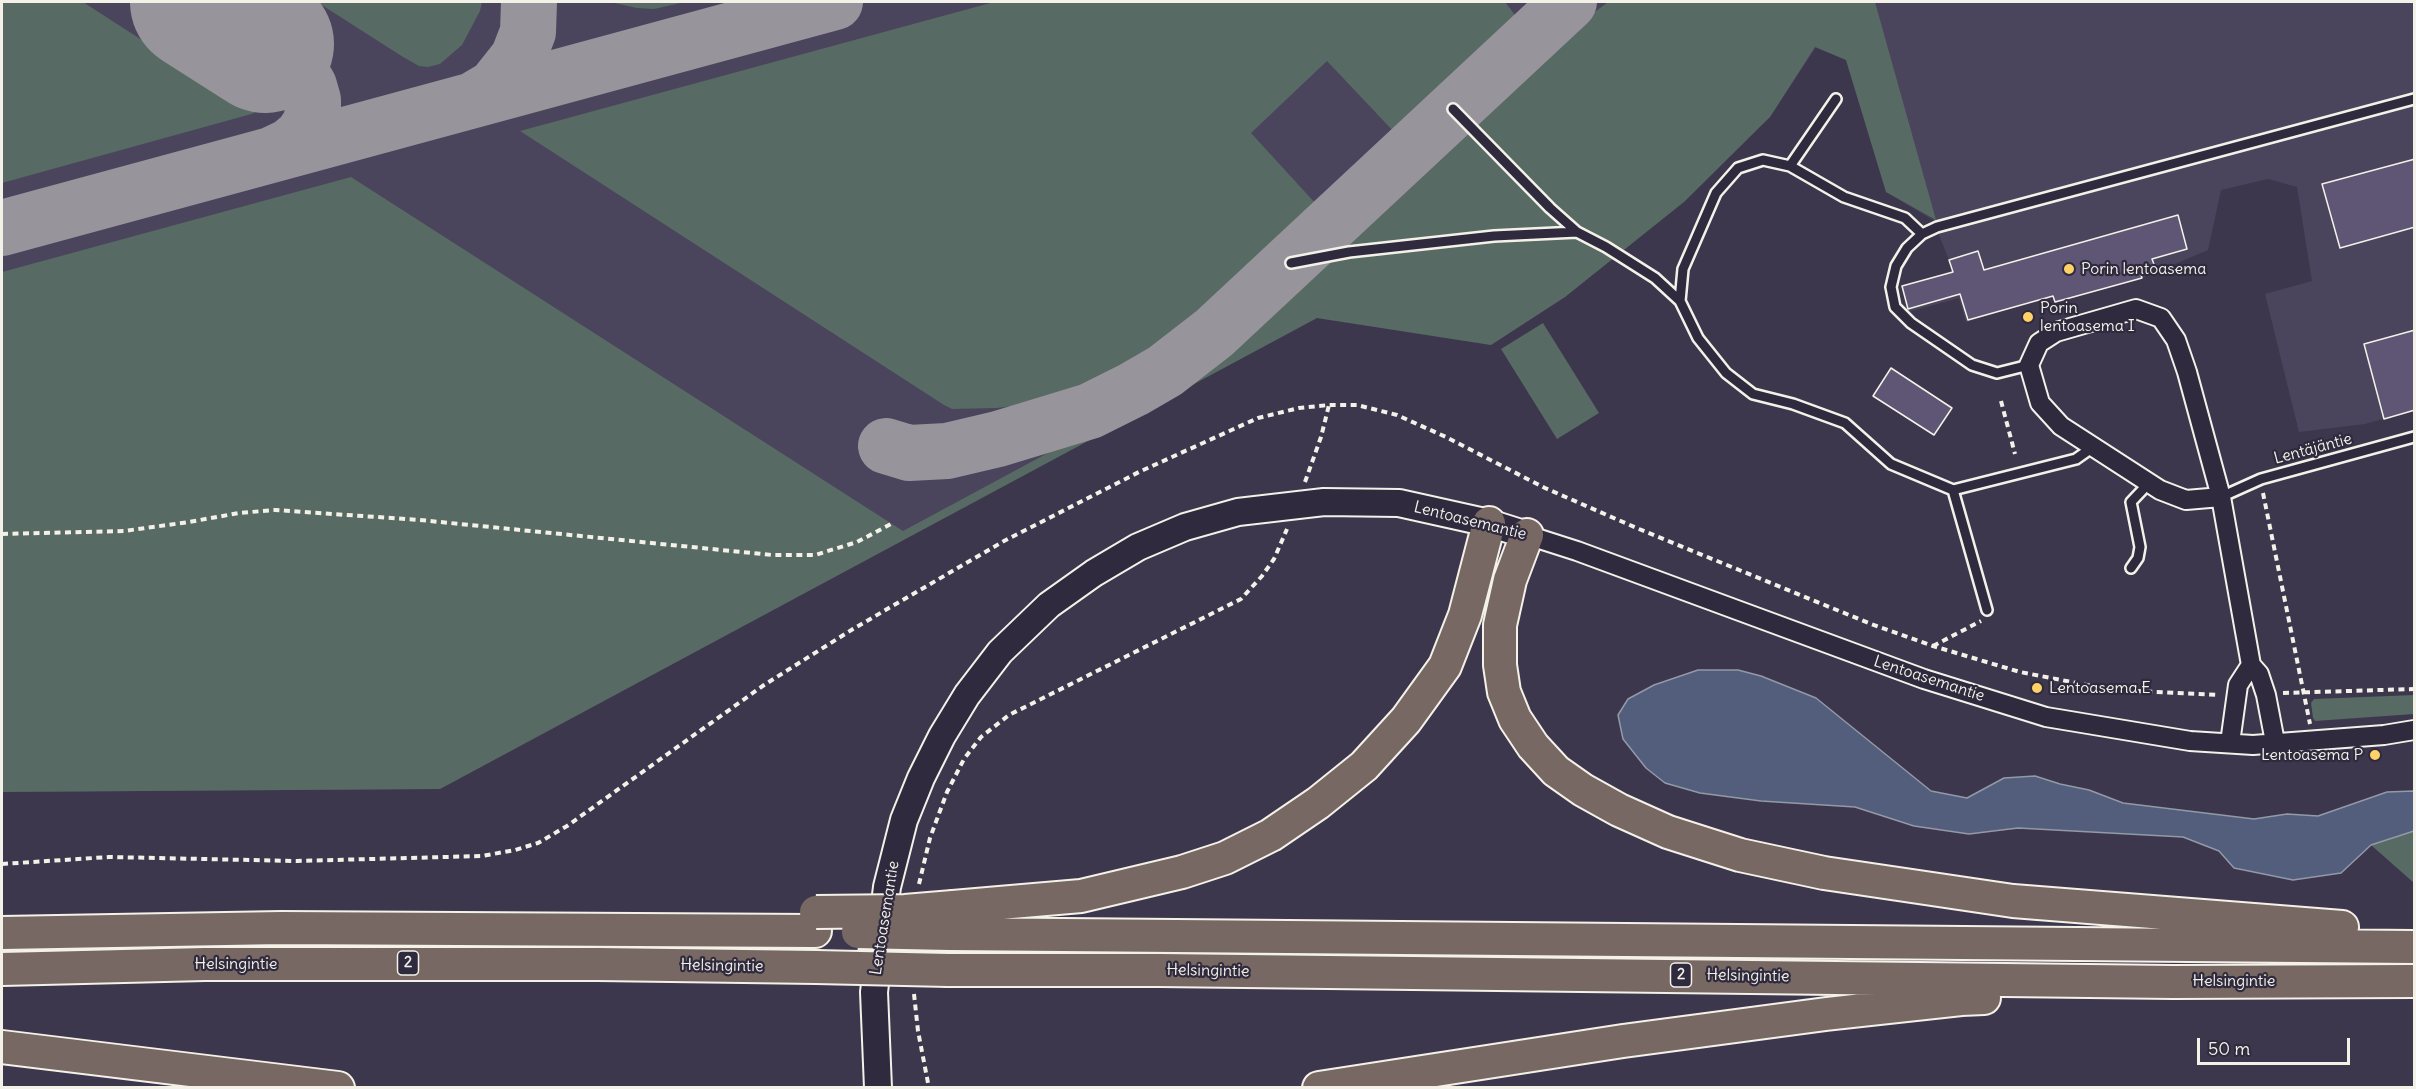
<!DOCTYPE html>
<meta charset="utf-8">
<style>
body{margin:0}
#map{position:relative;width:2416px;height:1089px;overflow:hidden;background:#3d374e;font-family:Delius,sans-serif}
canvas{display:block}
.frame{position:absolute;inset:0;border:3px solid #f4f1e8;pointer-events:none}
.scale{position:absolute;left:2197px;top:1038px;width:153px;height:27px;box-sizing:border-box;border:3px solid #f4f1e8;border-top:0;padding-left:8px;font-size:18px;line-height:21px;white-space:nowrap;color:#f4f1e8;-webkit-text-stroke:4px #2f2a3d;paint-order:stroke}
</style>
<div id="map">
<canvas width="2416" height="1089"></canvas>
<div class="frame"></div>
<div class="scale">50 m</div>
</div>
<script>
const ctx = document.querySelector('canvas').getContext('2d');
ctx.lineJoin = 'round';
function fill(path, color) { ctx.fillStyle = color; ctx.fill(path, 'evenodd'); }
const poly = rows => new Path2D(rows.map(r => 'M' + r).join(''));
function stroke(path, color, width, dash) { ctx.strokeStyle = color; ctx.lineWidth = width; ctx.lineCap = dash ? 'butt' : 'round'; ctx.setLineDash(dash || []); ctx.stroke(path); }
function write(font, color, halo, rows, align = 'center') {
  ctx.font = font + ' Delius,sans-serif'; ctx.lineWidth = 4.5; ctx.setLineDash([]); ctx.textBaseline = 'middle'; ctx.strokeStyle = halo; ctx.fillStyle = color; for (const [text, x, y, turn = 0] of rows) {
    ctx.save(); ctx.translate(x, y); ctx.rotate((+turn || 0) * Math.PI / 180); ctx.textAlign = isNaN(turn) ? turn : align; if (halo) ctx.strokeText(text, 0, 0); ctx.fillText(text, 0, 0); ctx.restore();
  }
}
fill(poly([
 [2,2,2414,2,2414,410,2365,424,2299,432,2265,294,2312,281,2297,187,2268,179,2221,190,2208,250,2142,278,2055,303,2053,296,1966,322,1959,298,1908,312,1901,286,1952,271,1949,260,1933,220,1886,192,1846,60,1816,47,1770,117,1611,259,1565,297,1491,345,1317,318,440,789,2,792]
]), '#4a445c');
fill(poly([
 [2,2,83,2,255,113,2,183],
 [317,2,482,2,480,11,462,45,440,64,428,67,419,66,403,57],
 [610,2,685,2,654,9,637,8],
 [994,2,1505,2,1515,15,1395,133,1327,61,1251,133,1317,205,1201,314,1158,347,1076,392,1036,403,997,408,952,409,944,405,520,131],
 [1608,2,1875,2,1936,220,1886,192,1846,60,1815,47,1770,117,1684,202,1565,297,1491,345,1317,318,440,789,2,792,2,272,351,177,903,531,1187,378,1230,347,1281,302,1571,30],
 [1543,323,1599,413,1557,439,1501,349],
 [2414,695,2414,714,2315,721,2313,718,2311,703,2314,699],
 [2414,831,2414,883,2371,845]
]), '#576a63');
const water = poly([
 [1698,670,1738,670,1761,676,1816,698,1931,791,1967,798,2004,778,2035,776,2060,784,2089,790,2123,803,2254,819,2287,814,2318,816,2387,792,2414,791,2414,831,2371,845,2341,873,2293,880,2234,868,2219,851,2183,837,2018,828,1969,834,1914,826,1855,807,1761,801,1700,793,1665,783,1646,768,1623,739,1618,715,1628,699,1654,685,1698,670]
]);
fill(water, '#525e7b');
stroke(water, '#9399a7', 1.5);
stroke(poly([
 [473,100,495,87,518,58,528,32,529,2],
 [271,155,290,146,302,136,310,124,313,112,313,100,309,86,296,64],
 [2,228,835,2],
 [886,446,909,453,947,451,998,439,1090,411,1134,389,1165,371,1214,333,1569,2]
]), '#98949b', 56);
stroke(poly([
 [199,2,265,44]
]), '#98949b', 138);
const building = poly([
 [2415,159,2415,227,2340,248,2322,184,2415,159],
 [2178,215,2187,249,2152,259,2155,267,2140,271,2142,278,2055,302,2053,296,1968,320,1960,294,1908,309,1902,286,1953,272,1949,260,1978,251,1984,270,2178,215],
 [2415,330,2415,410,2384,419,2364,344,2415,330],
 [1891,368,1952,408,1934,435,1873,396,1891,368]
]);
fill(building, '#5e5674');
stroke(building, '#f4f1e8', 1.5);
const lane = poly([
 [1453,109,1550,208,1577,232],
 [1790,166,1836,99],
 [1922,234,1905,218,1844,197,1790,166,1763,160,1738,168,1716,193,1683,269,1680,301,1698,338,1726,373,1753,394,1793,404,1845,423,1891,464,1953,490,2076,459,2093,447],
 [1291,263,1349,252,1494,236,1577,232,1606,247,1655,278,1680,301],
 [2029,365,1997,373,1972,365,1911,323,1895,307,1891,287,1896,266,1907,248,1922,234,1937,227,2414,99],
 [1953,490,1987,610],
 [2221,497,2261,479,2414,437],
 [2131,568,2138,558,2140,547,2131,502,2149,483]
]);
const street = poly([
 [2221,497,2186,500,2160,490,2061,426,2040,403,2029,365,2039,343,2056,332,2136,309,2161,318,2176,340,2187,372,2221,497,2251,665,2259,674,2266,695,2275,742],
 [1527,535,1577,551,1924,679,2046,717,2190,741,2253,745,2384,735,2414,730],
 [2230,743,2238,685,2251,665]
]);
const secondary = poly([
 [878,1088,874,992,887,887,904,820,921,778,942,736,967,695,1000,652,1049,605,1094,573,1138,547,1185,527,1238,512,1324,502,1399,503,1489,523,1527,535]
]);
const highway = poly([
 [1527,535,1510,580,1500,625,1500,665,1504,692,1515,719,1533,746,1556,771,1583,790,1619,810,1668,832,1740,855,1824,873,2013,901,2342,927],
 [953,907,1081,896,1182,872,1225,858,1271,835,1318,803,1364,766,1406,720,1445,666,1465,615,1489,523],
 [2,933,281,928,815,931],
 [950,934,2414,947],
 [2,969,205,964,598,964,816,967],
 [948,970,1159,970,2173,982,2414,981],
 [2,1047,338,1088],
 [1319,1088,1623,1041,1826,1014,1961,999,1984,998]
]);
stroke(lane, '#f4f1e8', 14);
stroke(street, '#f4f1e8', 22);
stroke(secondary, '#f4f1e8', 30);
stroke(highway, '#f4f1e8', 36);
stroke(poly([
 [2001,401,2015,454],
 [1305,482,1321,437,1329,405],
 [2263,493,2310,724],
 [2,534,124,531,189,522,239,513,275,510,420,520,772,555,815,555,857,542,891,524],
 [1933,646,1981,621],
 [2283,693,2414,689],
 [2,864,109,857,297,861,482,856,515,850,538,843,567,826,764,685,853,629,1004,541,1139,472,1258,418,1299,408,1329,405,1357,405,1397,415,1446,437,1545,488,1639,529,1871,624,1933,646,2020,672,2113,690,2218,695],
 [919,884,930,838,947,792,964,759,981,737,1009,715,1241,599,1262,576,1274,559,1287,529],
 [914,994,918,1031,929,1088]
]), '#f4f1e8', 4, [6, 4.5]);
stroke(lane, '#2f2a3d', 9);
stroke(street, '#2f2a3d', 18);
stroke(secondary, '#2f2a3d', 26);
stroke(highway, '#776864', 32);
const highwayBridge = poly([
 [816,912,905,911,953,907],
 [858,932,950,934],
 [816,967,948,970]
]);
stroke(highwayBridge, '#f4f1e8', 36, []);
stroke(highwayBridge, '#776864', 32);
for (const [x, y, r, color] of [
 [2069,269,6,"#ffd166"],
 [2028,317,6,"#ffd166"],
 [2037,688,6,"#ffd166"],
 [2375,755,6,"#ffd166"]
]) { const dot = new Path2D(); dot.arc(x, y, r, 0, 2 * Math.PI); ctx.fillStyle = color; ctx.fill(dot); stroke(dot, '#2f2a3d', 2); }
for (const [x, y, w] of [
 [408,963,21],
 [1681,975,21]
]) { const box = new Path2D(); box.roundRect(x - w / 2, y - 12, w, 24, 4.5); ctx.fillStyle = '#2f2a3d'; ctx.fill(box); stroke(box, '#f4f1e8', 1.5); }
write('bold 15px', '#f4f1e8', null, [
 ["2",408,963],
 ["2",1681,975]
]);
write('16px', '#f4f1e8', '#2f2a3d', [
 ["Porin lentoasema",2081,269],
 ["Porin",2040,308],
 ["lentoasema I",2040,326],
 ["Lentoasema E",2049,688],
 ["Lentoasema P",2363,755,"right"]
], 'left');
write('16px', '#f4f1e8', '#2f2a3d', [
 ["Lentäjäntie",2313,449,-15],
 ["Lentoasemantie",1470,521,14],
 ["Lentoasemantie",1929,679,18],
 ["Lentoasemantie",885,918,-81],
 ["Helsingintie",236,964],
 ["Helsingintie",722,966,1],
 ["Helsingintie",1208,971,1],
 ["Helsingintie",1748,976,1],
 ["Helsingintie",2234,981]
]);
</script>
